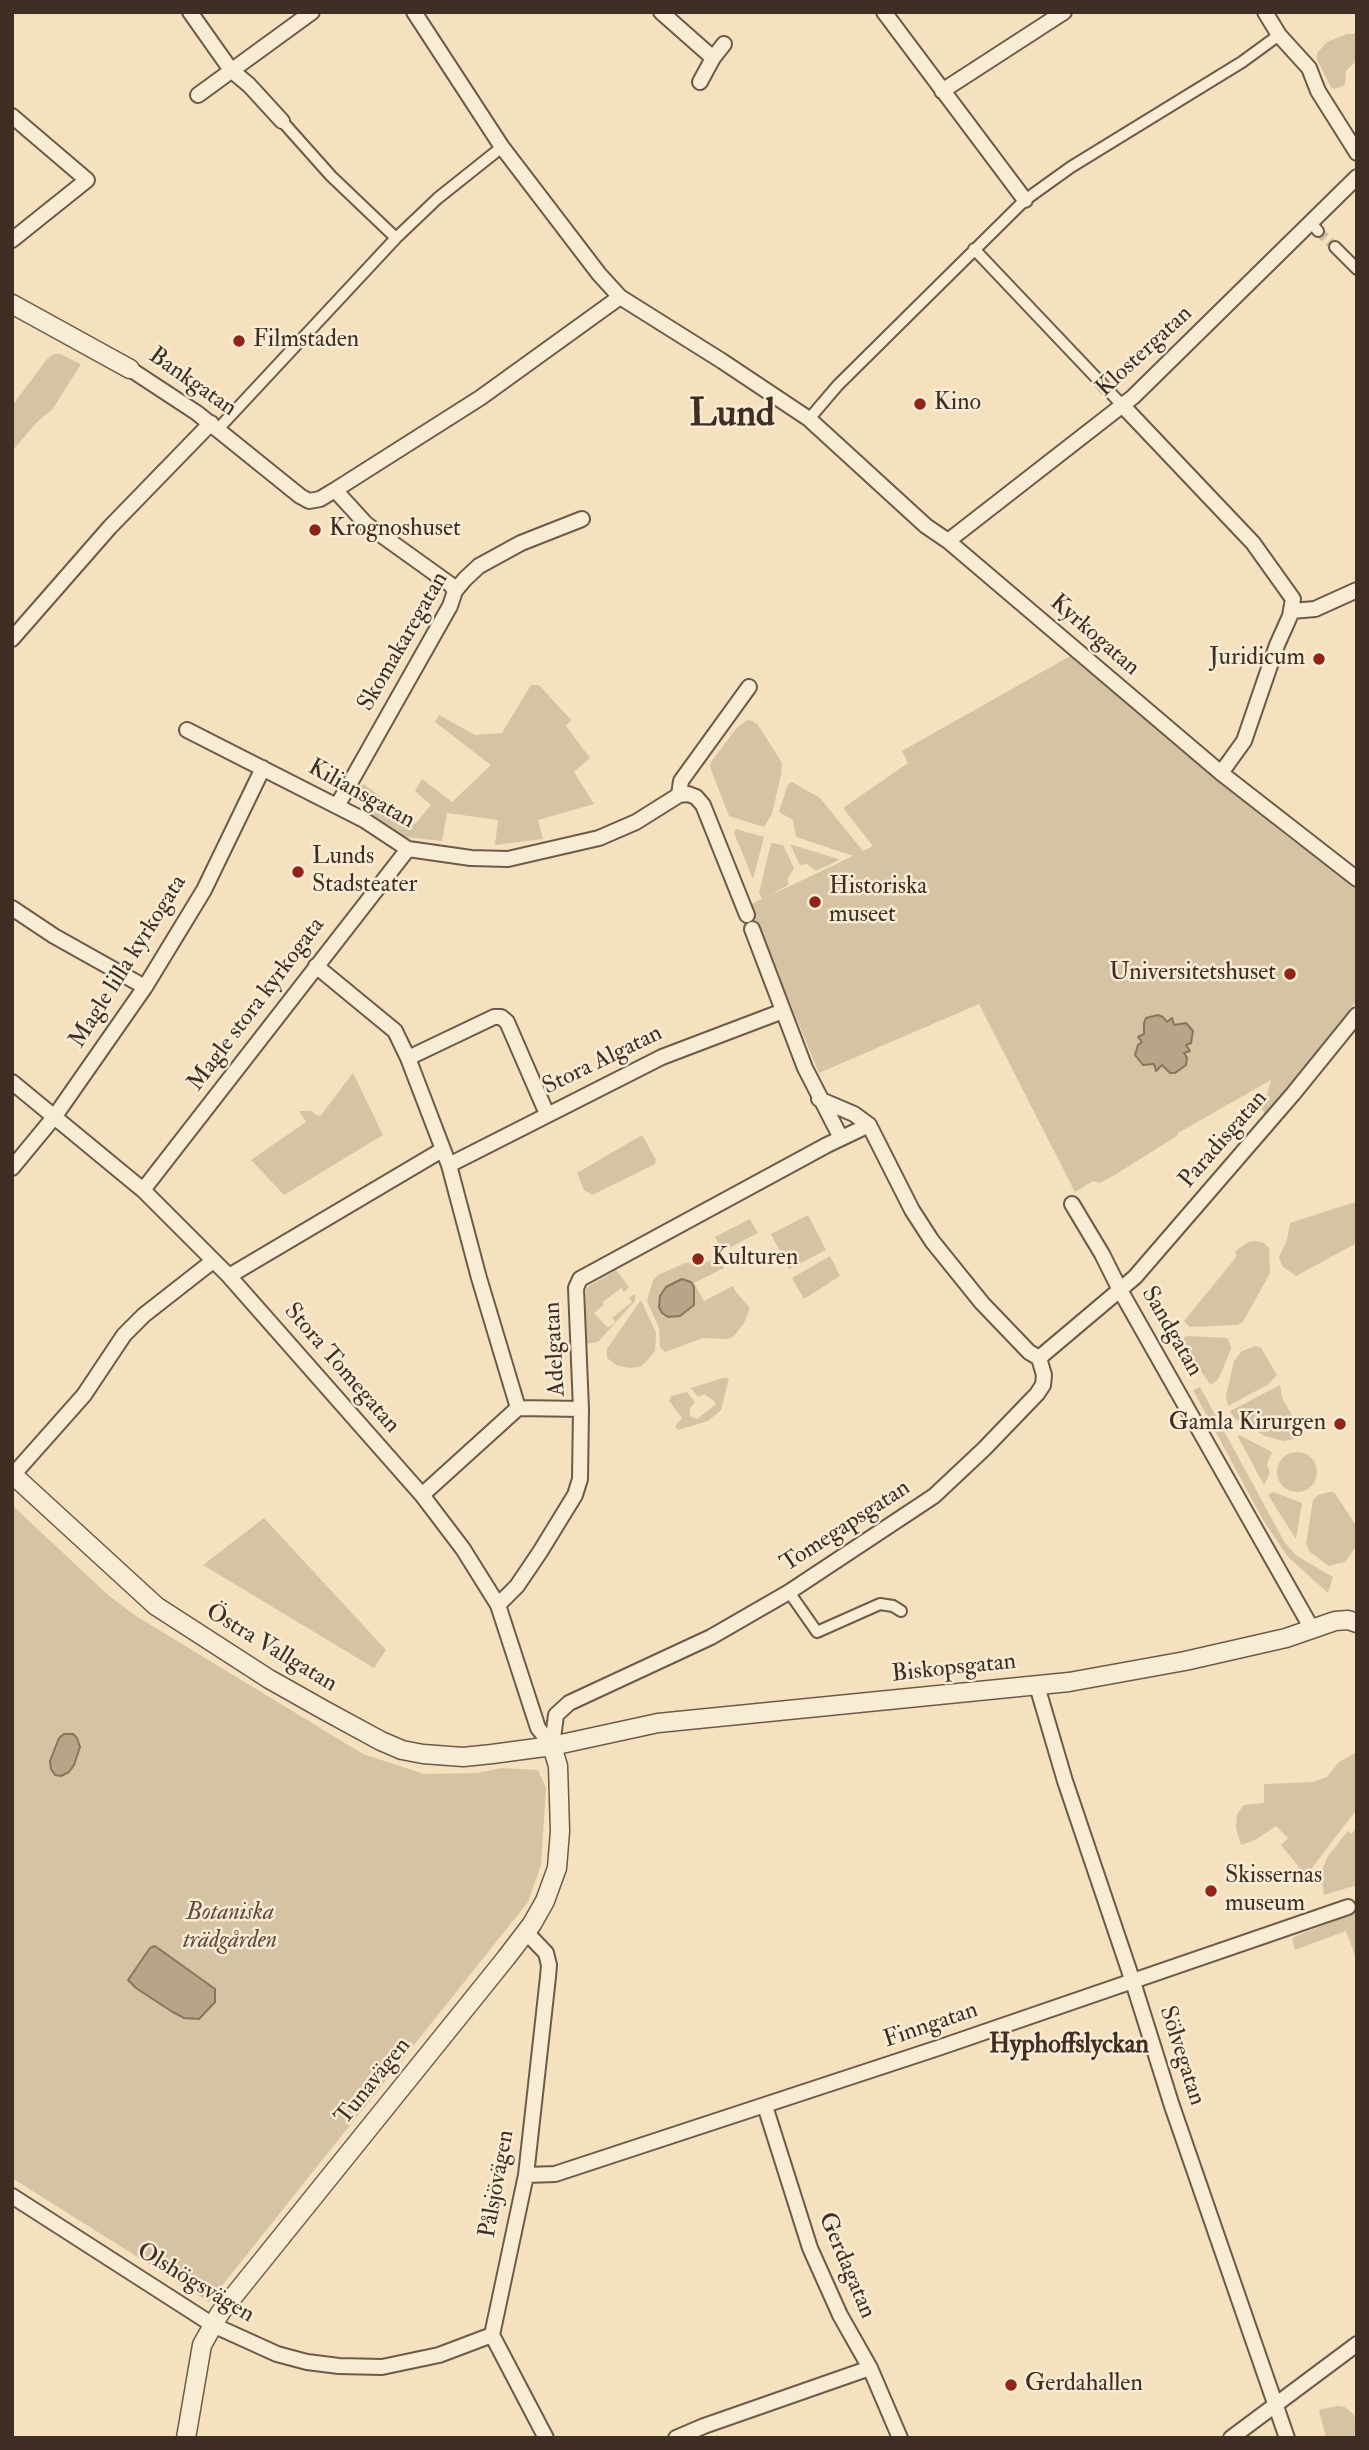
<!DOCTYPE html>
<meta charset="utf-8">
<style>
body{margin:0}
#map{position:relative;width:1369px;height:2450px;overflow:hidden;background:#f5e1be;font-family:"IM FELL Double Pica",serif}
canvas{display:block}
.frame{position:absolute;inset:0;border:14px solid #3e2e23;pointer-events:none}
</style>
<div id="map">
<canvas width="1369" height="2450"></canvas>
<div class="frame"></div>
</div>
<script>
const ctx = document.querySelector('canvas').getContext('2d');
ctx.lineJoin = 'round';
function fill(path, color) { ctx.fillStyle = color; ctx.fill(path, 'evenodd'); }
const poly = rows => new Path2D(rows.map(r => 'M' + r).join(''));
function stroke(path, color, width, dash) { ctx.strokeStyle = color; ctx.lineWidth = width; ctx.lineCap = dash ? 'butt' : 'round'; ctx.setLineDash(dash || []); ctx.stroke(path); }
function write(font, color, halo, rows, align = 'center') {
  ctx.font = font + ' "IM FELL Double Pica",serif'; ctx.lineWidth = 5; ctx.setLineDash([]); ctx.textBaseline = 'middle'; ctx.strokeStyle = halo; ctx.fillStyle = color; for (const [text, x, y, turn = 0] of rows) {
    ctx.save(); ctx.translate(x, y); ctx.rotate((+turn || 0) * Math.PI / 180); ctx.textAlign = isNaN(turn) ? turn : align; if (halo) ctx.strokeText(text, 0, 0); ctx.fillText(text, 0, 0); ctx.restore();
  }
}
fill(poly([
 [1347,34,1357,34,1357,60,1346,71,1345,85,1335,89,1331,87,1317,60,1317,53,1327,42],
 [54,354,60,354,81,364,52,410,38,421,12,451,12,406,47,359],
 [1072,655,1288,837,1357,886,1357,1000,1294,1087,1289,1085,1265,1114,1258,1103,1267,1095,1271,1080,1178,1133,1177,1136,1113,1176,1100,1183,1093,1181,1075,1192,979,1004,819,1073,749,905,762,899,759,893,771,843,783,845,794,868,788,878,788,885,769,896,853,856,796,837,793,820,779,812,788,784,792,782,820,798,863,851,873,846,843,808,908,763,902,751],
 [531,685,539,685,571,720,566,726,590,758,574,772,594,804,538,820,543,839,495,845,498,820,447,813,442,841,403,837,369,812,371,800,358,787,364,784,415,824,431,805,415,791,422,779,452,802,491,765,435,722,439,715,475,735,502,733],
 [747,720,753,721,758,725,782,763,781,775,772,814,764,827,729,816,710,767,711,762,735,730],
 [736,829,764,837,753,879,734,833],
 [790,844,838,859,839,860,816,871,807,864,800,865],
 [353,1073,383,1135,284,1195,251,1160,306,1122,299,1111,311,1111,318,1116,321,1115],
 [642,1135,656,1160,655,1164,592,1195,584,1190,577,1173],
 [1352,1203,1357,1204,1357,1243,1296,1276,1282,1266,1279,1257,1287,1240,1290,1223],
 [808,1215,826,1250,789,1269,771,1234],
 [750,1219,758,1233,723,1251,715,1237],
 [1256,1241,1264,1243,1269,1248,1270,1273,1243,1322,1237,1325,1190,1327,1184,1321,1237,1256,1235,1252,1238,1249,1249,1242],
 [830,1256,840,1276,804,1299,792,1278],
 [717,1261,722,1262,724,1268,694,1283,704,1301,733,1286,736,1292,750,1308,744,1323,734,1336,728,1339,703,1338,665,1352,660,1347,659,1328,647,1301,653,1280,658,1275,685,1263],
 [682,1279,687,1280,694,1293,693,1303,684,1314,671,1318,659,1307,660,1296,676,1281],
 [616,1270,629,1287,624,1292,621,1288,603,1302,604,1305,594,1313,608,1328,615,1322,612,1318,632,1302,629,1298,635,1294,635,1301,598,1342,586,1344,586,1290,589,1286],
 [641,1300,656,1333,655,1351,648,1360,640,1367,629,1368,616,1365,607,1358,607,1349],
 [1188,1336,1227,1338,1230,1343,1231,1349,1219,1378,1214,1383,1210,1384,1196,1364,1184,1340,1184,1337],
 [1256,1346,1261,1348,1277,1375,1269,1384,1228,1406,1226,1396,1234,1361,1242,1351],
 [723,1378,729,1378,721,1410,708,1421,678,1430,675,1426,682,1418,669,1401,671,1396,687,1392,695,1402,690,1408,690,1416,697,1419,716,1404,714,1401,704,1394,698,1397,691,1388],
 [1280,1385,1282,1398,1303,1434,1300,1438,1283,1441,1265,1436,1235,1419,1230,1411],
 [1200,1387,1285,1543,1297,1556,1333,1577,1328,1593,1288,1557,1263,1520,1193,1390],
 [1239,1435,1272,1452,1267,1464,1270,1473,1264,1485,1238,1437],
 '1277 1472a20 20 0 1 1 40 0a20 20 0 1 1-40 0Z',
 [1273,1492,1302,1503,1296,1539,1268,1495],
 [1329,1492,1334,1492,1357,1527,1357,1545,1345,1562,1329,1566,1310,1552,1306,1544,1313,1500,1318,1495],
 [12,1505,108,1595,136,1616,363,1754,424,1774,477,1773,502,1768,538,1770,546,1788,541,1865,528,1902,209,2302,12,2178],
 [264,1518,386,1650,374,1668,203,1565],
 [1357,1752,1357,1809,1308,1873,1288,1879,1286,1876,1299,1867,1281,1845,1288,1838,1276,1826,1255,1840,1241,1845,1236,1828,1237,1814,1244,1805,1264,1803,1264,1784,1313,1782,1327,1777,1339,1762],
 [1357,1828,1357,1885,1324,1895,1321,1872,1328,1856,1348,1831,1351,1834],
 [1357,1904,1357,1961,1346,1931,1295,1950,1292,1939,1296,1936,1350,1915,1348,1907],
 [1337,2406,1345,2407,1354,2415,1356,2425,1354,2438,1326,2438,1319,2410]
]), '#d6c3a4');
const water = poly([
 [1158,1015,1163,1017,1167,1022,1172,1018,1174,1025,1186,1023,1193,1031,1191,1043,1186,1045,1190,1051,1184,1053,1187,1058,1186,1065,1175,1073,1170,1073,1162,1065,1156,1071,1154,1064,1143,1065,1135,1055,1138,1045,1142,1042,1138,1037,1144,1034,1144,1023,1146,1018,1158,1015],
 [682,1279,691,1282,694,1287,694,1305,680,1316,668,1317,662,1313,659,1307,660,1296,666,1287,682,1279],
 [64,1734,73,1734,77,1738,80,1747,74,1765,69,1772,61,1776,55,1775,51,1769,50,1761,59,1738,64,1734],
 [155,1946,215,1989,215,2002,199,2019,184,2018,171,2011,136,1988,128,1980,150,1948,155,1946]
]);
fill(water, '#b7a489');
stroke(water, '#877560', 2);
stroke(poly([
 [1318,231,1335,247]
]), '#d0bd9f', 10, [10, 5]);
const pedestrian = poly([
 [282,121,331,176,396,238],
 [1311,223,1318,231],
 [1335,247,1357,269],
 [974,249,1123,406],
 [809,419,838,385,1025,200,1071,167,1242,62,1279,35],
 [218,429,396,238,438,198,502,147],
 [789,1592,817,1632,880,1604,893,1606,901,1611]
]);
const minor = poly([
 [190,12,231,70,249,85,282,121],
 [414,12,502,147,599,274,620,297,722,361,809,419,926,526,948,541,1221,773,1357,879],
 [661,12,713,58],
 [884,12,1025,200],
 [1265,12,1279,35,1309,68,1318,91,1357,153],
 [700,82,713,58,724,44],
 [942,91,1064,12],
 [198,95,312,12],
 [12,116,87,180,12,240],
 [130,369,197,413,300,496,309,501,320,499,335,490,480,398,620,297],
 [1123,406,1253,543,1293,599,1290,616,1277,645,1244,741,1221,773],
 [335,490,366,524,451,585,455,591],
 [948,541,1133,397,1357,177],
 [1292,611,1315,609,1357,590],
 [12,639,110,527,211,423],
 [187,730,364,820,408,849,471,858,508,859,599,838,636,822,679,795,688,794,696,797,703,805,747,915],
 [679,795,681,781,749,687],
 [337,806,450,606,455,591,465,579,479,566,521,543,582,519],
 [12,908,54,936,145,987],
 [752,929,805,1068,841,1138],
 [316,966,395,1031,408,1058,449,1165,479,1278,518,1408],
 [408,1058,494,1017,501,1017,507,1022,547,1114],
 [12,1082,143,1190,229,1276,422,1495,463,1549,498,1605,538,1728,552,1746],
 [819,1099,854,1114,869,1125,912,1210,932,1241,982,1303,1029,1352,1039,1358],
 [449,1165,662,1057,783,1011],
 [12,1168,55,1116,145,987,204,890,263,768],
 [143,1190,408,849],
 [1072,1204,1102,1254,1120,1290,1312,1629],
 [229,1276,442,1150],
 [1039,1358,1135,1277,1293,1094,1357,1015],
 [13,1475,84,1395,124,1335,144,1315,213,1261],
 [422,1495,518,1408,581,1409],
 [498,1605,517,1586,540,1552,575,1495,580,1479,581,1409,576,1288,580,1279,827,1145,869,1125],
 [1037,1686,1065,1781,1133,1982,1172,2106,1287,2438],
 [552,1746,556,1715,569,1703,711,1637,789,1592,934,1496,984,1449,1037,1394,1043,1385,1044,1375,1039,1358],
 [526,1932,546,1953,549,1965,548,1977,526,2175,492,2335,546,2438],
 [765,2106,810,2248,840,2315,870,2368,900,2438],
 [526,2175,555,2174,938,2048,1348,1907],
 [12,2196,213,2325,277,2354,307,2362,339,2366,382,2367,439,2355,492,2335],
 [676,2438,704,2426,870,2368],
 [1231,2438,1357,2344]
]);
const tertiary = poly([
 [12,304,130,369],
 [12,1474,156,1606,269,1679,324,1710,381,1741,402,1750,423,1754,463,1757,492,1754,552,1746,658,1723,1069,1682,1185,1661,1286,1638,1335,1621,1348,1620,1357,1623],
 [186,2438,202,2345,220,2313,506,1958,532,1924,545,1901,557,1868,560,1831,558,1766,552,1746]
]);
stroke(pedestrian, '#6c5b4a', 14);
stroke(minor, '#6c5b4a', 18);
stroke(tertiary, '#6c5b4a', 21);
stroke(pedestrian, '#f8ecd5', 10);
stroke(minor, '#f8ecd5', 14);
stroke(tertiary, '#f8ecd5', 18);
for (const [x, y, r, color] of [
 [239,341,7,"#8f2418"],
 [920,404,7,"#8f2418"],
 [315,530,7,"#8f2418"],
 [1319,659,7,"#8f2418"],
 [298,872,7,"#8f2418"],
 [815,902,7,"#8f2418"],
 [1290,974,7,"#8f2418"],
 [698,1259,7,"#8f2418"],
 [1340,1424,7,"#8f2418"],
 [1211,1891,7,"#8f2418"],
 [1011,2385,7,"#8f2418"]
]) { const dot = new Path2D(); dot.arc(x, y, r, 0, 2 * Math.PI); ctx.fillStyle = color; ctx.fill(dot); stroke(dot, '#f8ecd5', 2.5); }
write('24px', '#3e2e23', '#f8ecd5', [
 ["Filmstaden",253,341],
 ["Kino",934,404],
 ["Krognoshuset",329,530],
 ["Juridicum",1305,659,"right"],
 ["Lunds",312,858],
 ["Stadsteater",312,886],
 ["Historiska",829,888],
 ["museet",829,916],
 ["Universitetshuset",1276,974,"right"],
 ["Kulturen",712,1259],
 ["Gamla Kirurgen",1326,1424,"right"],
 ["Skissernas",1225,1877],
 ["museum",1225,1905],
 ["Gerdahallen",1025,2385]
], 'left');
write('24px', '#3e2e23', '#f8ecd5', [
 ["Klostergatan",1145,352,-43],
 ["Bankgatan",192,383,35],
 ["Kyrkogatan",1094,636,41],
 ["Skomakaregatan",404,642,-60],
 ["Kiliansgatan",361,795,29],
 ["Magle lilla kyrkogata",129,962,-58],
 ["Magle stora kyrkogata",257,1005,-53],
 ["Stora Algatan",603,1061,-26],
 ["Paradisgatan",1224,1140,-49],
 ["Sandgatan",1171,1332,60],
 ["Adelgatan",556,1349,-93],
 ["Stora Tomegatan",341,1369,49],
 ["Tomegapsgatan",846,1527,-33],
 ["Östra Vallgatan",271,1649,31],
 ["Biskopsgatan",954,1669,-6],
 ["Finngatan",931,2026,-19],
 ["Sölvegatan",1181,2056,72],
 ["Tunavägen",374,2082,-51],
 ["Pålsjövägen",498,2184,-80],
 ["Gerdagatan",846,2266,67],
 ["Olshögsvägen",195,2284,31]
]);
write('italic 24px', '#5c4c3d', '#f8ecd5', [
 ["Botaniska",230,1914],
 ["trädgården",230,1942]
]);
write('bold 26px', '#3e2e23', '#f8ecd5', [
 ["Hyphoffslyckan",1069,2046]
]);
write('bold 38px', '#3e2e23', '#f8ecd5', [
 ["Lund",732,417]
]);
</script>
